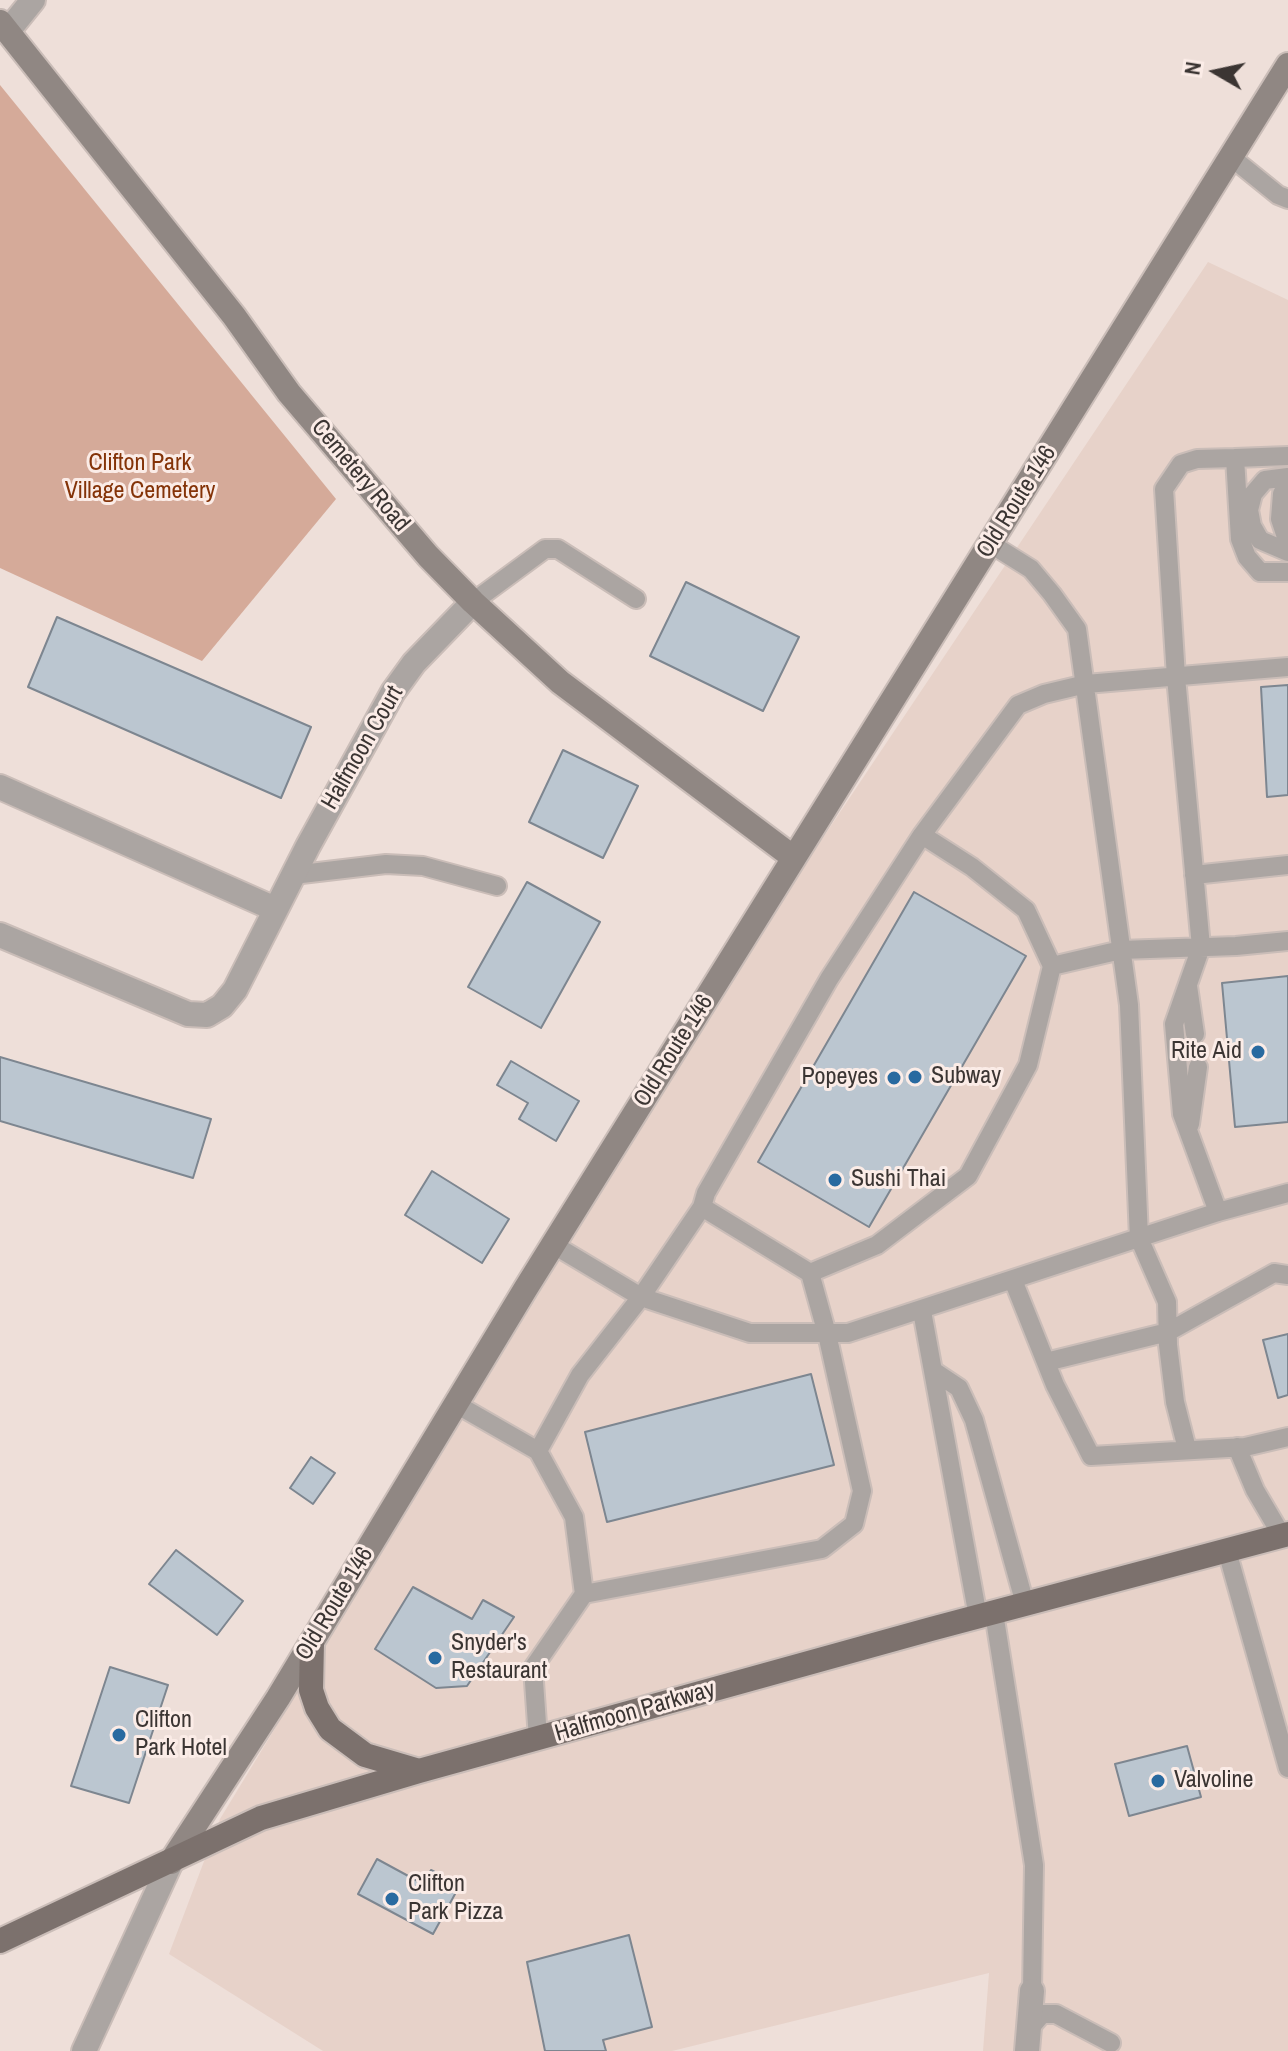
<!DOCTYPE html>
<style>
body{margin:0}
#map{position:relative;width:1288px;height:2051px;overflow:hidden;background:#eedfd9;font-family:"Archivo Narrow",sans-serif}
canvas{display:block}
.north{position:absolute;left:1176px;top:32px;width:80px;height:80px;-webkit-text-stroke:6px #fbece7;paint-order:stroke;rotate:279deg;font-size:22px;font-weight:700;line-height:32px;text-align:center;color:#3b3533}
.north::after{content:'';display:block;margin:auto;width:28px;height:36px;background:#3b3533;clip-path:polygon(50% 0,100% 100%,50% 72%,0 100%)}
</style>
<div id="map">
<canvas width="1288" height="2051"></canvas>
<div class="north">N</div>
</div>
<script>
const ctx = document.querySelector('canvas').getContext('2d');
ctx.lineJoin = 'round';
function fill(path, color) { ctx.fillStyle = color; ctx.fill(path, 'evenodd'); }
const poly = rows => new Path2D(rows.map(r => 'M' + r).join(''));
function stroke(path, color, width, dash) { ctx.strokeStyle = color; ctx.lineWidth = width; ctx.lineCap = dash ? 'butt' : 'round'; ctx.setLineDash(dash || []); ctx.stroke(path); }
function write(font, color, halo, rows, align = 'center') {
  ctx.font = font + ' "Archivo Narrow",sans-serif'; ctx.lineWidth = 6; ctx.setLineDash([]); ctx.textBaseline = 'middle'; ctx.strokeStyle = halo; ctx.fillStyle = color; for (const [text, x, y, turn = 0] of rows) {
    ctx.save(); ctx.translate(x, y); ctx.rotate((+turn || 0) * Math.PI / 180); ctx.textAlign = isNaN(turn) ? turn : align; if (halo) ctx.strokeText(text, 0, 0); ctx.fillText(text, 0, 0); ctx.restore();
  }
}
fill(poly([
 [1208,262,1288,300,1288,2051,983,2051,989,1973,672,2051,323,2051,169,1954,220,1819,572,1239,804,866]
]), '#e7d2c9');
fill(poly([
 [0,85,336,499,202,661,0,568]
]), '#d5aa99');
const building = poly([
 [686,582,799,637,763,711,650,656,686,582],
 [57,617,311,727,281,798,28,687,57,617],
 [1288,685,1288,795,1267,797,1261,687,1288,685],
 [563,750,638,786,603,858,529,822,563,750],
 [527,882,600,922,541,1028,468,987,527,882],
 [914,892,1026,956,869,1227,758,1162,914,892],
 [1288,976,1288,1122,1235,1127,1222,983,1288,976],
 [0,1057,211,1119,193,1178,0,1121,0,1057],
 [511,1061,579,1101,556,1141,519,1119,528,1103,497,1085,511,1061],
 [432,1171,509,1219,482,1263,405,1215,432,1171],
 [1288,1334,1288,1395,1278,1398,1263,1340,1288,1334],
 [811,1374,834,1465,607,1522,585,1432,811,1374],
 [311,1457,335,1473,313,1504,290,1488,311,1457],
 [176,1550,243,1601,217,1635,149,1584,176,1550],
 [413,1587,472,1619,483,1600,514,1617,467,1686,436,1688,375,1649,413,1587],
 [110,1667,168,1685,129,1803,71,1786,110,1667],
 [1187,1746,1201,1797,1129,1816,1115,1764,1187,1746],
 [377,1859,423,1884,431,1870,460,1885,433,1934,358,1894,377,1859],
 [629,1935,652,2027,603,2040,606,2051,545,2051,527,1962,629,1935]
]);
fill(building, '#bbc6d0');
stroke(building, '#7d8690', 2);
const lane = poly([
 [1231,157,1278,195,1288,199],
 [1288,456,1235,458,1240,539,1247,557,1260,572,1288,572],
 [1288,477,1265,480,1253,494,1249,510,1252,526,1260,540,1288,552],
 [1288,484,1282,494,1280,519,1288,543],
 [991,544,1031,569,1052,594,1077,629,1129,1005,1139,1238,1167,1302,1168,1345,1175,1402,1187,1449],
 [473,602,545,549,558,549,636,599],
 [293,875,386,864,423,866,497,886],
 [1194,875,1288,865],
 [1052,966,1121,950,1236,946,1288,941],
 [1188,986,1195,1034],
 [1190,1124,1198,1067],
 [1218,1212,1182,1114,1174,1024,1201,947,1176,677,1164,489,1181,464,1197,459,1235,458],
 [554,1245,641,1297,750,1333,848,1333,1218,1212,1288,1193],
 [810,1273,877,1245,968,1176,1028,1065,1052,966,1026,910,972,867,922,835],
 [1013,1280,1055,1385,1091,1456,1245,1447,1288,1437],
 [922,1311,978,1617],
 [1046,1362,1168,1332,1274,1273,1288,1275],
 [935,1372,959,1388,974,1420,1025,1604],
 [456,1404,538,1451],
 [1237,1447,1255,1490,1282,1536],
 [1227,1551,1288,1768],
 [584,1594,822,1549,854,1524,862,1491,827,1334,810,1273,702,1207],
 [994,1613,1034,1865,1032,1991],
 [538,1738,533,1668,584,1594,574,1517,538,1451,580,1375,641,1297,702,1207,706,1193,829,979,922,835,1018,705,1044,694,1086,684,1288,667],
 [1029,2029,1042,2014,1056,2014,1111,2043]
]);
const street = poly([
 [8,31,33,0],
 [0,787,275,909],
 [0,935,188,1014,207,1015,222,1006,235,990,308,846,393,692,414,663,473,602],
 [84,2051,171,1862],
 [1027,2051,1032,1991]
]);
const secondary = poly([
 [0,22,234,316,289,393,428,556,473,602,560,682,794,858],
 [171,1862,278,1698,526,1288,1288,65]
]);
const primary = poly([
 [312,1642,311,1690,317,1708,330,1729,365,1755,419,1771],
 [0,1941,261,1818,419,1771,931,1629,1288,1534]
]);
stroke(lane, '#cabdb8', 22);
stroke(street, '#cabdb8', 28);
stroke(secondary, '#cabdb8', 28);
stroke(primary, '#cabdb8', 28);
stroke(lane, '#aba5a2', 18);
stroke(street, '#aba5a2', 24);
stroke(secondary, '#908783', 24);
stroke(primary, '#7c716d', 24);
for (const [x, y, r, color] of [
 [1258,1052,8,"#296aa0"],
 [915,1077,8,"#296aa0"],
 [894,1078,8,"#296aa0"],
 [835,1180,8,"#296aa0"],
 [435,1658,8,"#296aa0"],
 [119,1735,8,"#296aa0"],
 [1158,1781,8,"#296aa0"],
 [392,1899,8,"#296aa0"]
]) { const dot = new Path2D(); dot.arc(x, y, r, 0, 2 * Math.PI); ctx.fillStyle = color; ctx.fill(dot); stroke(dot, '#fbece7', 3); }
write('24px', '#843308', '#fbece7', [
 ["Clifton Park",140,464],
 ["Village Cemetery",140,492]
]);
write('24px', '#3b3533', '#fbece7', [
 ["Cemetery Road",360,476,50],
 ["Old Route 146",1017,502,-58],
 ["Halfmoon Court",363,748,-60],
 ["Old Route 146",674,1051,-58],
 ["Old Route 146",335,1604,-59],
 ["Halfmoon Parkway",635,1712,-16]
]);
write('24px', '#3b3533', '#fbece7', [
 ["Rite Aid",1242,1052,"right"],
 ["Subway",931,1077],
 ["Popeyes",878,1078,"right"],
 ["Sushi Thai",851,1180],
 ["Snyder's",451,1644],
 ["Restaurant",451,1672],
 ["Clifton",135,1721],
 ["Park Hotel",135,1749],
 ["Valvoline",1174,1781],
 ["Clifton",408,1885],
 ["Park Pizza",408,1913]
], 'left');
</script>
